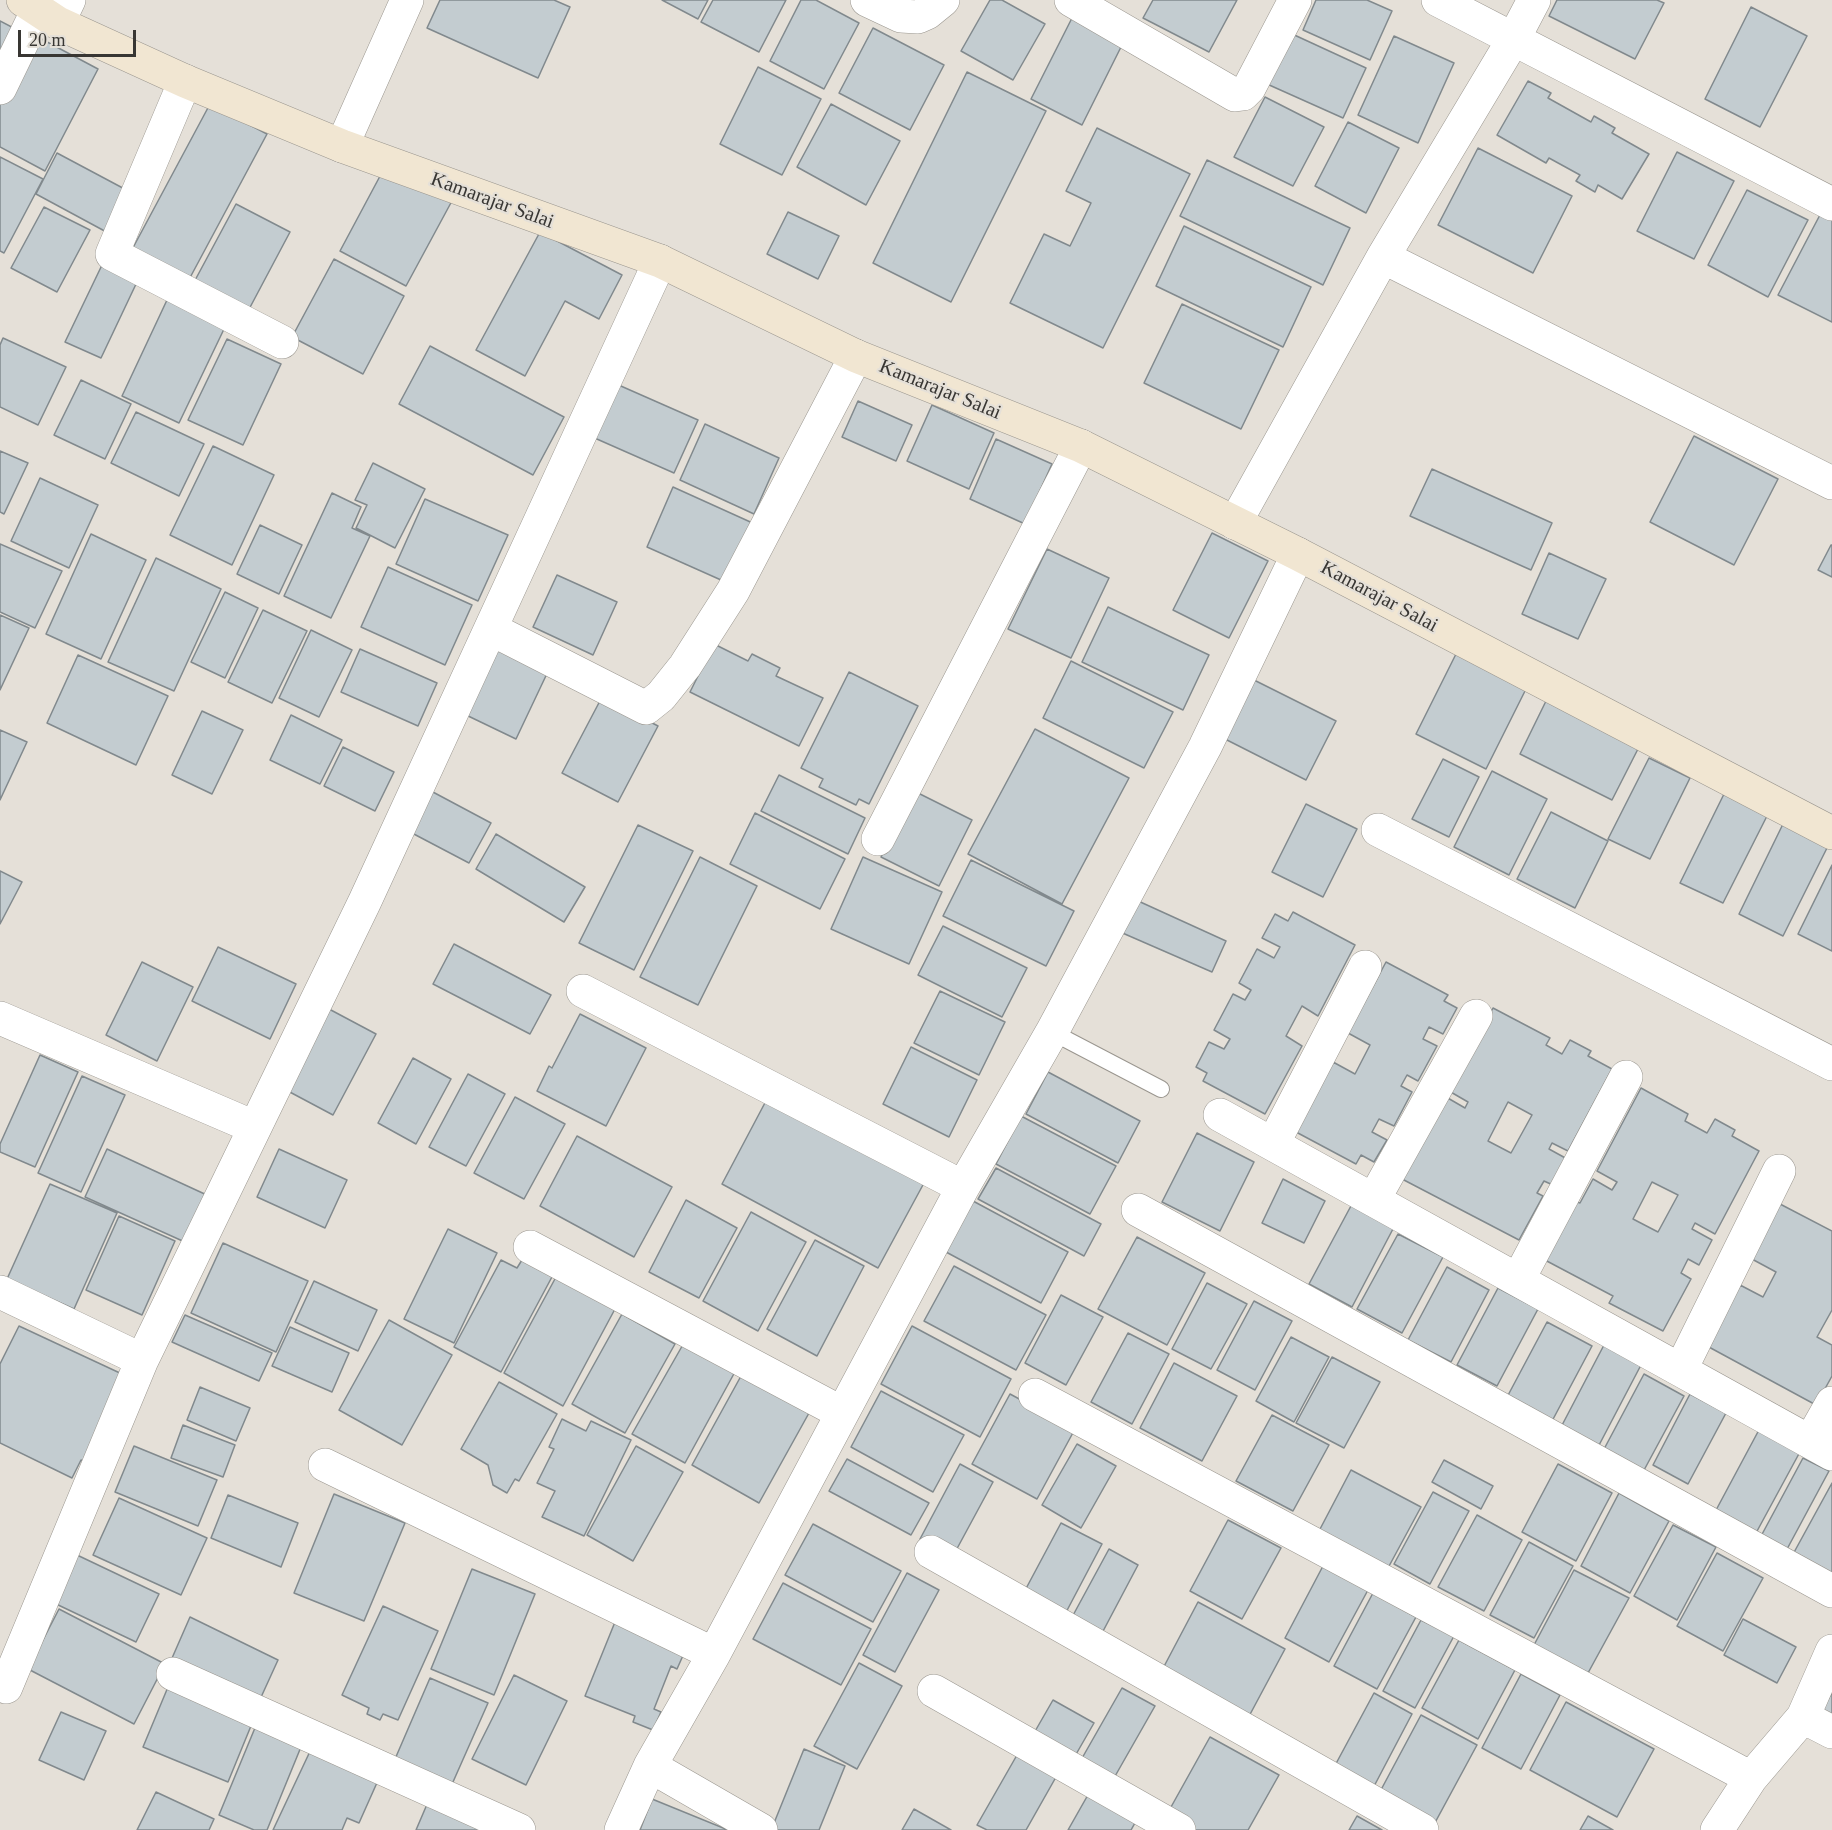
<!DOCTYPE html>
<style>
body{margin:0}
#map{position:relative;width:1832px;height:1830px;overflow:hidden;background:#e5e0d8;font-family:"Times New Roman",serif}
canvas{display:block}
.scale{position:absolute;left:18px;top:30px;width:118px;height:27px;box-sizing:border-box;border:3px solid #383633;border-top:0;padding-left:8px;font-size:18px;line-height:21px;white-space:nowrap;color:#383633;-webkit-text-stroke:4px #e5e0d8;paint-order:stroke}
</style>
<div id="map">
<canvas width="1832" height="1830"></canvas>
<div class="scale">20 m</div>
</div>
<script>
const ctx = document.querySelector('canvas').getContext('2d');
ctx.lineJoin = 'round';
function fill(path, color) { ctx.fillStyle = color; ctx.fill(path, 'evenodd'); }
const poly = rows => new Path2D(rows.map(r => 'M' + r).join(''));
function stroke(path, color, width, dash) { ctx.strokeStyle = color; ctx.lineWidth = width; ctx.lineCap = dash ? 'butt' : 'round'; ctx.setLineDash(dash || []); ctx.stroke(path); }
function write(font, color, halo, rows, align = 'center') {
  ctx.font = font + ' "Times New Roman",serif'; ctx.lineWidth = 4.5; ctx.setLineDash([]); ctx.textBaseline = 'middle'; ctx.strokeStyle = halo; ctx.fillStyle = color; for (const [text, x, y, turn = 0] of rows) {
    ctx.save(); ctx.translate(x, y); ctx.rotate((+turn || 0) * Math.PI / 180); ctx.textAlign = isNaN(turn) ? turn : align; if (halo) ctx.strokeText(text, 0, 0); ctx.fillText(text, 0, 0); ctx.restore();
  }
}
const building = poly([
 [440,0,554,0,570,7,538,78,427,28,440,0],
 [662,0,708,0,698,19,662,0],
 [713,0,786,0,759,52,701,22,713,0],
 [801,0,816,0,859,23,824,89,770,61,801,0],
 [990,0,1002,0,1045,24,1013,80,961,51,990,0],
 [1153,0,1237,0,1209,52,1143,18,1153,0],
 [1316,0,1367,0,1392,11,1370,60,1303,30,1316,0],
 [1557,0,1657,0,1664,3,1635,59,1549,16,1557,0],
 [1751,7,1807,36,1760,127,1705,99,1751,7],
 [1072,18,1123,43,1082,125,1031,99,1072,18],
 [0,21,23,33,0,76,0,21],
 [873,28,944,65,910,130,839,93,873,28],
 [1290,33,1366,68,1343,118,1267,84,1290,33],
 [34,35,98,69,45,171,0,147,0,99,34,35],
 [1394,36,1454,63,1418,143,1358,115,1394,36],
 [758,67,821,99,782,175,720,144,758,67],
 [967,72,1046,111,951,302,873,263,967,72],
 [1528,81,1551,93,1548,98,1591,122,1594,116,1615,128,1612,133,1649,154,1622,199,1598,185,1595,192,1576,181,1580,175,1549,158,1546,163,1497,135,1528,81],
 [1265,97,1324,127,1293,186,1234,157,1265,97],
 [210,104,267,134,185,287,128,257,210,104],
 [831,104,900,141,866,205,797,167,831,104],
 [1348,122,1399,148,1366,213,1315,186,1348,122],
 [1097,128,1190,174,1103,348,1010,303,1044,234,1070,246,1091,203,1066,191,1097,128],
 [1478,148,1572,196,1533,273,1438,225,1478,148],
 [1677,152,1734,181,1694,259,1637,231,1677,152],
 [57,153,134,194,112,235,36,194,57,153],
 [0,157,43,179,4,253,0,251,0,157],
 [1207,160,1350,228,1323,285,1180,216,1207,160],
 [387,163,453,199,406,286,340,251,387,163],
 [1747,190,1808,220,1768,297,1708,265,1747,190],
 [236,204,290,232,247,313,193,284,236,204],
 [44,207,90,230,57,292,11,268,44,207],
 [1822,211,1832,216,1832,322,1778,295,1822,211],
 [788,212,839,236,818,279,767,254,788,212],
 [1184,226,1311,287,1283,347,1156,286,1184,226],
 [540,232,622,275,599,319,565,301,525,376,476,350,540,232],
 [334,259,404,296,363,374,292,337,334,259],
 [102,265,137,282,101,358,65,342,102,265],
 [167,300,225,327,179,423,122,396,167,300],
 [1182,304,1279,350,1241,429,1144,383,1182,304],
 [3,338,66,367,38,425,0,407,0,345,3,338],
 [227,339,281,364,243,445,188,420,227,339],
 [430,346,564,417,533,475,399,404,430,346],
 [81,380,131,404,105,459,54,435,81,380],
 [614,383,698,420,674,473,590,436,614,383],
 [858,401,912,425,896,461,842,437,858,401],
 [932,405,994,433,969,489,907,461,932,405],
 [136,412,204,444,179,496,111,463,136,412],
 [705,424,779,458,754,514,680,480,705,424],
 [1694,436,1778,479,1734,565,1650,522,1694,436],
 [996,439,1052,464,1025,524,970,499,996,439],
 [213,446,274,475,232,565,170,535,213,446],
 [0,451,28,463,4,514,0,512,0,451],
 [373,463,425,489,395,548,356,528,367,505,355,500,373,463],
 [1432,469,1552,523,1531,570,1410,516,1432,469],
 [40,478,98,505,69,568,11,541,40,478],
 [673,487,757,525,730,584,647,547,673,487],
 [332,493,361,507,352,528,370,536,331,618,284,596,332,493],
 [425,499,508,535,478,601,396,564,425,499],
 [260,525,302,545,279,594,237,574,260,525],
 [1212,533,1268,561,1229,638,1173,610,1212,533],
 [91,534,146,560,101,659,46,634,91,534],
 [0,544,62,571,35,628,0,612,0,544],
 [1831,545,1832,545,1832,577,1818,570,1831,545],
 [1047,549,1109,578,1071,658,1008,629,1047,549],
 [1549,553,1606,579,1578,639,1522,614,1549,553],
 [156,558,221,589,174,691,108,662,156,558],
 [388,567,472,605,445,665,361,627,388,567],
 [557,575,617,602,593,655,533,627,557,575],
 [225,592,258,608,225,678,191,662,225,592],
 [1108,607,1209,655,1183,710,1082,662,1108,607],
 [263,610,307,631,272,703,228,682,263,610],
 [0,615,29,628,0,690,0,615],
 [311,630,352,650,319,717,279,698,311,630],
 [500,638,552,663,516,739,464,714,500,638],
 [714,644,748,661,752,654,780,668,776,676,823,698,799,746,690,692,714,644],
 [360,649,437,683,418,726,341,692,360,649],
 [1457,652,1527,687,1486,769,1416,734,1457,652],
 [78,655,168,696,136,765,47,723,78,655],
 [1071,661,1173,712,1144,768,1043,718,1071,661],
 [849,672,918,706,869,804,859,799,856,805,819,787,823,779,801,768,849,672],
 [1252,679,1336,721,1306,780,1223,738,1252,679],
 [602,697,658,726,618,802,562,773,602,697],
 [1547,699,1640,745,1612,800,1520,754,1547,699],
 [202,711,243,730,212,794,172,775,202,711],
 [291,715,342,740,320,784,270,760,291,715],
 [1035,729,1129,778,1062,904,968,854,1035,729],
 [0,730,27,742,0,800,0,730],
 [343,747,394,772,375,811,324,786,343,747],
 [1649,758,1690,778,1650,859,1608,839,1649,758],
 [1443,759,1479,777,1449,837,1412,819,1443,759],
 [1492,771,1547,799,1509,875,1454,847,1492,771],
 [779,775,865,818,848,854,761,811,779,775],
 [431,791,491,823,469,863,410,832,431,791],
 [914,791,972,820,939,886,881,857,914,791],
 [1724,794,1767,816,1723,903,1680,883,1724,794],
 [1306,804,1357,829,1323,897,1272,872,1306,804],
 [1551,812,1608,841,1575,908,1517,879,1551,812],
 [755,813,845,859,820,909,730,864,755,813],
 [1783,824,1828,846,1783,936,1739,914,1783,824],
 [638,825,693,851,634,970,579,943,638,825],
 [496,834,585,887,564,922,476,869,496,834],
 [700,857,757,886,698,1005,640,977,700,857],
 [863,857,942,892,909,964,831,929,863,857],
 [971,860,1074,911,1046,966,943,916,971,860],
 [1832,865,1832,951,1798,934,1832,865],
 [0,871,22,882,0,924,0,871],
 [1125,895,1226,941,1212,972,1111,928,1125,895],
 [1293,912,1355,945,1318,1016,1302,1006,1286,1036,1302,1046,1265,1114,1203,1081,1207,1073,1196,1067,1209,1042,1224,1049,1230,1039,1214,1030,1233,994,1245,1000,1251,990,1239,983,1257,949,1274,958,1280,947,1262,938,1275,914,1288,921,1293,912],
 [943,926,1027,968,1002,1017,918,975,943,926],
 [454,944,551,995,530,1034,433,984,454,944],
 [218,947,296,984,270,1039,192,1001,218,947],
 [142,962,193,987,157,1061,106,1035,142,962],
 [1386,962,1448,995,1444,1001,1457,1008,1443,1034,1429,1027,1423,1039,1437,1046,1418,1081,1407,1075,1401,1086,1412,1092,1394,1126,1379,1119,1372,1132,1387,1140,1374,1162,1361,1155,1356,1164,1296,1132,1333,1062,1355,1074,1370,1045,1348,1033,1386,962],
 [940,991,1005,1022,979,1075,914,1043,940,991],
 [1493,1008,1550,1038,1546,1045,1562,1054,1570,1040,1591,1051,1588,1056,1612,1069,1568,1151,1552,1143,1549,1149,1569,1160,1555,1186,1544,1181,1537,1193,1543,1196,1519,1240,1402,1179,1446,1097,1465,1108,1468,1102,1449,1091,1493,1008],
 [1508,1102,1532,1115,1511,1153,1488,1141,1508,1102],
 [329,1009,376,1034,333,1115,286,1090,329,1009],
 [580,1014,646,1048,606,1126,537,1091,549,1066,552,1068,580,1014],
 [911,1047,977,1080,949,1137,883,1104,911,1047],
 [40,1055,78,1072,35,1167,0,1152,0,1144,40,1055],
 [413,1058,451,1079,416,1144,378,1123,413,1058],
 [1048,1072,1140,1121,1118,1163,1026,1114,1048,1072],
 [468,1074,505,1094,466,1166,429,1147,468,1074],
 [82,1076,125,1095,81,1192,38,1173,82,1076],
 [1641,1088,1688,1114,1685,1121,1707,1133,1715,1119,1735,1130,1732,1136,1759,1151,1715,1234,1695,1223,1692,1229,1712,1240,1699,1265,1688,1259,1681,1273,1691,1279,1663,1331,1609,1303,1613,1296,1543,1259,1574,1201,1580,1203,1593,1179,1612,1190,1617,1182,1597,1171,1641,1088],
 [1652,1182,1678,1195,1658,1232,1633,1219,1652,1182],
 [515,1097,565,1124,524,1199,474,1173,515,1097],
 [767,1099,924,1183,878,1268,722,1184,767,1099],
 [1021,1116,1116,1166,1090,1214,996,1164,1021,1116],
 [1197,1133,1254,1162,1220,1231,1162,1202,1197,1133],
 [577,1136,672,1187,634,1257,540,1206,577,1136],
 [107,1149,209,1196,187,1243,85,1197,107,1149],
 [279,1149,347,1180,325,1228,257,1197,279,1149],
 [996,1168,1101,1224,1084,1256,978,1199,996,1168],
 [1283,1179,1325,1201,1304,1243,1262,1223,1283,1179],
 [50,1184,117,1213,74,1309,7,1279,50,1184],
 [686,1200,737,1228,699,1298,649,1272,686,1200],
 [973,1201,1068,1252,1041,1303,946,1252,973,1201],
 [1352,1204,1394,1227,1352,1307,1309,1284,1352,1204],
 [1780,1204,1832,1231,1832,1310,1817,1337,1832,1345,1832,1376,1816,1405,1707,1346,1740,1285,1763,1297,1776,1272,1750,1258,1780,1204],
 [751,1212,806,1242,758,1331,703,1301,751,1212],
 [119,1216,175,1241,142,1315,86,1290,119,1216],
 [448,1229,497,1253,454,1343,404,1319,448,1229],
 [1398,1234,1443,1257,1402,1333,1357,1309,1398,1234],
 [1137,1237,1205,1273,1167,1345,1098,1309,1137,1237],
 [815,1240,864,1266,817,1356,767,1329,815,1240],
 [223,1243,308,1281,276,1352,191,1313,223,1243],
 [530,1247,553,1275,501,1372,454,1347,501,1260,517,1268,530,1247],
 [954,1266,1046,1315,1016,1370,924,1321,954,1266],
 [1447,1267,1489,1290,1451,1362,1408,1340,1447,1267],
 [556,1277,615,1309,563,1406,504,1373,556,1277],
 [314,1281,377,1310,358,1351,295,1322,314,1281],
 [1207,1283,1247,1304,1211,1369,1172,1349,1207,1283],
 [1498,1288,1538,1309,1497,1386,1457,1365,1498,1288],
 [1061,1295,1103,1317,1066,1385,1025,1363,1061,1295],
 [1254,1301,1292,1321,1255,1390,1217,1370,1254,1301],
 [622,1314,675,1344,625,1433,572,1404,622,1314],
 [185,1315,272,1353,259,1381,172,1342,185,1315],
 [389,1320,452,1355,402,1445,339,1410,389,1320],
 [1547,1322,1592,1346,1551,1423,1506,1399,1547,1322],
 [19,1326,122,1374,90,1464,81,1460,72,1478,0,1443,0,1364,19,1326],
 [912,1326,1011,1379,980,1437,881,1384,912,1326],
 [290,1327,349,1353,332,1392,272,1366,290,1327],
 [1128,1333,1169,1354,1132,1424,1091,1402,1128,1333],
 [1291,1337,1329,1357,1294,1422,1256,1401,1291,1337],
 [685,1341,736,1370,685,1463,632,1434,685,1341],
 [1604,1345,1641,1365,1597,1449,1560,1429,1604,1345],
 [1332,1357,1380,1382,1344,1448,1296,1423,1332,1357],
 [1174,1363,1237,1396,1202,1461,1140,1428,1174,1363],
 [1644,1374,1684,1396,1643,1472,1603,1451,1644,1374],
 [741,1376,809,1413,759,1503,692,1465,741,1376],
 [499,1382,557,1414,519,1481,515,1479,507,1493,493,1485,488,1465,461,1449,499,1382],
 [200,1387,250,1408,236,1441,187,1420,200,1387],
 [881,1391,964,1435,933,1492,851,1447,881,1391],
 [1010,1394,1075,1429,1037,1499,972,1464,1010,1394],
 [1690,1394,1726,1413,1688,1484,1653,1465,1690,1394],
 [1272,1415,1329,1445,1293,1511,1236,1481,1272,1415],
 [562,1419,586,1431,591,1421,631,1440,584,1536,542,1517,555,1491,537,1483,554,1449,549,1447,562,1419],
 [183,1425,235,1445,223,1477,171,1458,183,1425],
 [1760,1428,1801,1450,1756,1533,1715,1512,1760,1428],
 [1077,1444,1116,1466,1081,1528,1042,1505,1077,1444],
 [134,1446,217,1480,198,1526,115,1492,134,1446],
 [636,1446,683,1472,633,1561,587,1535,636,1446],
 [1803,1458,1829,1471,1786,1551,1760,1538,1803,1458],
 [847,1459,929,1503,911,1535,829,1491,847,1459],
 [1444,1460,1493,1486,1481,1509,1432,1482,1444,1460],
 [960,1464,993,1482,953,1556,920,1539,960,1464],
 [1558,1464,1612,1493,1576,1561,1522,1532,1558,1464],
 [1351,1470,1421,1507,1388,1568,1319,1531,1351,1470],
 [1832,1483,1832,1577,1792,1556,1832,1483],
 [1433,1492,1469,1511,1430,1584,1394,1564,1433,1492],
 [1619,1493,1669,1521,1630,1593,1581,1566,1619,1493],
 [334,1494,405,1523,364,1621,294,1593,334,1494],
 [228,1495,298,1523,281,1567,211,1538,228,1495],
 [119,1498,207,1538,181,1595,93,1555,119,1498],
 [1477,1515,1522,1540,1484,1611,1438,1587,1477,1515],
 [1228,1520,1281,1548,1242,1619,1190,1591,1228,1520],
 [1061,1523,1102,1544,1063,1618,1022,1596,1061,1523],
 [813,1524,901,1571,873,1622,785,1575,813,1524],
 [1673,1525,1716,1547,1677,1620,1634,1596,1673,1525],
 [1529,1542,1573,1566,1534,1638,1490,1615,1529,1542],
 [1109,1549,1138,1565,1101,1635,1071,1619,1109,1549],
 [1717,1553,1763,1578,1723,1651,1677,1626,1717,1553],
 [77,1555,159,1594,136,1642,54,1603,77,1555],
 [1323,1566,1368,1590,1329,1662,1285,1638,1323,1566],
 [472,1569,535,1594,494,1695,431,1669,472,1569],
 [1574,1570,1629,1598,1588,1673,1534,1645,1574,1570],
 [907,1573,939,1590,895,1672,863,1655,907,1573],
 [783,1583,871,1629,841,1685,753,1639,783,1583],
 [1373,1593,1416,1617,1377,1689,1334,1666,1373,1593],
 [1198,1602,1285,1649,1247,1720,1160,1674,1198,1602],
 [383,1606,438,1631,398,1720,383,1714,380,1720,367,1714,369,1708,342,1695,383,1606],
 [59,1609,165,1664,134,1724,28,1669,59,1609],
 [190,1617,278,1660,257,1706,169,1665,190,1617],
 [1743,1619,1796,1647,1777,1683,1724,1655,1743,1619],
 [1421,1620,1454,1636,1415,1708,1383,1691,1421,1620],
 [615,1622,685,1651,677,1669,671,1666,654,1709,661,1712,653,1730,633,1722,635,1716,585,1696,615,1622],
 [1459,1640,1515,1670,1478,1739,1422,1708,1459,1640],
 [859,1663,902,1686,857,1769,814,1746,859,1663],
 [1521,1674,1560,1695,1521,1769,1482,1748,1521,1674],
 [514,1675,567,1701,526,1785,472,1759,514,1675],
 [430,1678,488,1703,449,1791,392,1766,430,1678],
 [168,1687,253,1721,228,1782,143,1747,168,1687],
 [1122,1688,1155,1706,1110,1785,1077,1767,1122,1688],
 [1832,1692,1832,1719,1821,1713,1832,1692],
 [1374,1693,1412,1714,1371,1792,1332,1771,1374,1693],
 [1053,1700,1094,1723,1071,1763,1030,1740,1053,1700],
 [1566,1702,1654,1749,1617,1817,1530,1770,1566,1702],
 [61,1712,106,1731,84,1780,39,1760,61,1712],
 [1421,1715,1477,1745,1431,1830,1375,1801,1421,1715],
 [257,1723,303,1742,267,1830,254,1830,219,1815,257,1723],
 [1210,1737,1279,1775,1248,1830,1190,1830,1166,1816,1210,1737],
 [313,1745,380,1776,359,1823,347,1818,342,1830,273,1830,313,1745],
 [1021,1748,1060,1770,1026,1830,987,1830,977,1825,1021,1748],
 [804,1749,845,1766,819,1830,776,1830,772,1828,804,1749],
 [1093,1786,1140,1814,1131,1830,1068,1830,1093,1786],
 [156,1792,214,1819,209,1830,137,1830,156,1792],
 [652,1799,728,1830,640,1830,652,1799],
 [428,1802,489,1830,416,1830,428,1802],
 [914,1809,951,1830,902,1830,914,1809],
 [1357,1816,1382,1830,1349,1830,1357,1816],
 [1588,1816,1613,1830,1580,1830,1588,1816]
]);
fill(building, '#c3ccd0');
stroke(building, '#81898d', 1.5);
const lane = poly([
 [1052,1032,1161,1089]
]);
const street = poly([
 [867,0,901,16,918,17,927,13,943,0],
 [1071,0,1235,95,1243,94,1249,88,1295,0],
 [1438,0,1832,204],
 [58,23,69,0],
 [185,81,112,254,282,342],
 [0,88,31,24,42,11],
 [342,146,407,0],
 [1383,257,1832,483],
 [1235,523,1383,257,1513,40,1534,0],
 [491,629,646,708,661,696,685,666,733,591,856,356],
 [1378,830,1832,1064],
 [878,839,1081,446],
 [583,991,963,1187],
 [0,1018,254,1127],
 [1220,1115,1832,1454],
 [1273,1144,1365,967],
 [1374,1199,1476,1016],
 [1138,1210,1832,1591],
 [530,1247,842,1413],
 [1518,1280,1626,1077],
 [0,1292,142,1360],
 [1681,1369,1779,1171],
 [1035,1395,1751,1778],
 [1810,1442,1832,1403],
 [325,1465,714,1654],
 [931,1552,1422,1830],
 [173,1674,519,1830],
 [0,1683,6,1687,142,1360,365,901,660,261],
 [934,1691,1179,1830],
 [1803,1717,1832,1732],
 [650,1766,761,1830],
 [621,1830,650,1766,714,1654,963,1187,1052,1032,1205,747,1298,554],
 [1717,1830,1751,1778,1803,1717,1832,1651]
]);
const secondary = poly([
 [23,0,58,23,185,81,342,146,660,261,856,356,1081,446,1298,554,1832,833]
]);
stroke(lane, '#9a968f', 18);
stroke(street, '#9a968f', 34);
stroke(secondary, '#9a968f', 34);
stroke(lane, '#fff', 16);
stroke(street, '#fff', 33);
stroke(secondary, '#f1e6d2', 33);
write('20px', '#383633', '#e5e0d8', [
 ["Kamarajar Salai",492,201,20],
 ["Kamarajar Salai",940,390,22],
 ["Kamarajar Salai",1379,597,28]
]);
</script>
